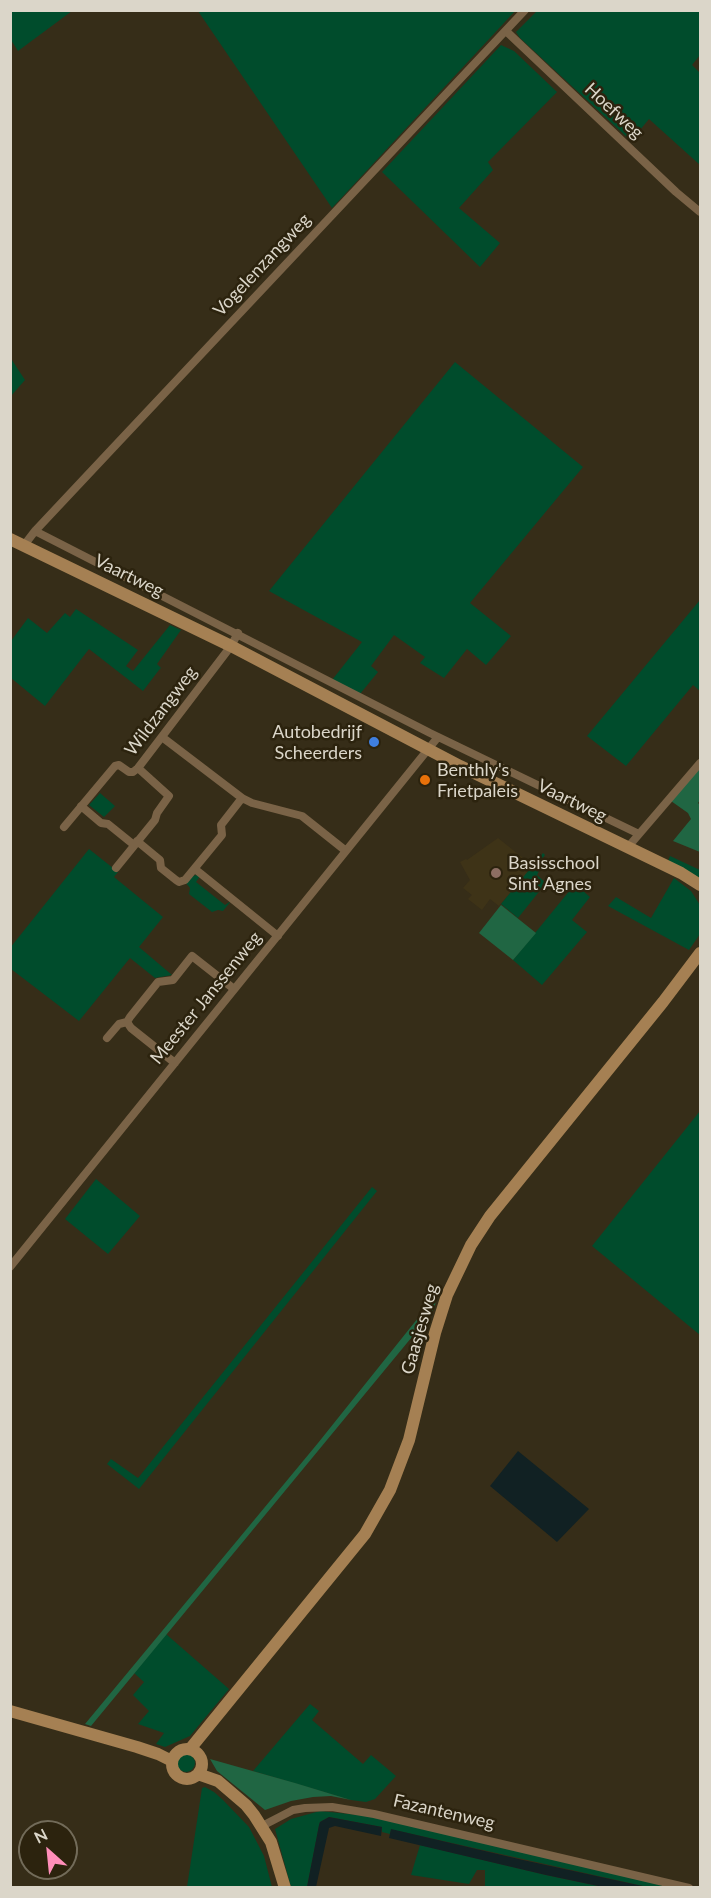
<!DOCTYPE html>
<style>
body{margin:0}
#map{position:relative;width:711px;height:1898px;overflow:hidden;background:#362d18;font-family:Lato,sans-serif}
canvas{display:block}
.frame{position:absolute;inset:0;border:12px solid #dbd6c9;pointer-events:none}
.north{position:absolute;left:18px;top:1820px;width:60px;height:60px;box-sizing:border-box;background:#2c230e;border:2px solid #726b59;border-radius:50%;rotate:333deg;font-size:16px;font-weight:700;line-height:24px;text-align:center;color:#dbd6c9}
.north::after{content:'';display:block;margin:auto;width:21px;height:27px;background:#ff8eba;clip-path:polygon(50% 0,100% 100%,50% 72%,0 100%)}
</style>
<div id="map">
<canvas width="711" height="1898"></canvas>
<div class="frame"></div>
<div class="north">N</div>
</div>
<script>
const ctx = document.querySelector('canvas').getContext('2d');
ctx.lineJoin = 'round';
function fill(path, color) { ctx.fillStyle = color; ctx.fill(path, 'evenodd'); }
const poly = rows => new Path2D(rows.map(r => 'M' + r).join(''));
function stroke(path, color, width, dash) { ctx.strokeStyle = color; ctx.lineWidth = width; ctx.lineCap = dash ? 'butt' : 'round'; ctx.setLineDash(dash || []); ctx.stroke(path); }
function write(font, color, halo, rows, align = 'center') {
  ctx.font = font + ' Lato,sans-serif'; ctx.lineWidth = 5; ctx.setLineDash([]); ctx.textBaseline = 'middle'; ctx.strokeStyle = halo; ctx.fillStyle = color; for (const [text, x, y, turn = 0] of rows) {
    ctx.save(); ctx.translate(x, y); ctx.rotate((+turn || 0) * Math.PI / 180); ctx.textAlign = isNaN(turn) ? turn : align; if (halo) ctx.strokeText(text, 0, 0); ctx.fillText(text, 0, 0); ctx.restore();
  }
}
fill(poly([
 [498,838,533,866,499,906,490,899,482,910,468,899,472,895,463,888,470,880,460,862,466,859,467,860]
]), '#3e3317');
fill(poly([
 [516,10,332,208,198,11,198,10],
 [10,11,11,10,72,11,18,51,11,40],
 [537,11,700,11,700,55,692,65,700,73,700,165,649,119,631,141,520,38,516,32],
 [501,45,514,51,557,92,488,162,493,170,459,208,500,243,480,267,382,172],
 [10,357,25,380,11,396,10,396],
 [455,362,583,467,470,603,511,636,486,665,467,649,444,678,420,663,425,657,394,635,371,666,378,672,360,694,332,680,362,642,269,591],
 [700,600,700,691,693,685,626,766,587,736],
 [76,609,138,650,126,666,133,671,170,625,181,630,157,664,161,668,159,670,143,691,89,649,45,706,11,678,11,641,28,618,47,633,65,613,70,617],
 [100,793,115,806,104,817,89,805],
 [89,849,118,872,114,877,163,917,139,947,172,975,155,978,130,958,79,1021,11,969,10,948],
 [543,853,545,855,535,868,539,871,537,875,546,883,518,918,501,904],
 [670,856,700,870,700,879,668,861],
 [197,875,200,876,196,882,225,905,231,901,223,911,218,910,212,912,189,894,190,888,186,883,192,876],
 [674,878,691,891,700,905,700,934,689,950,608,906,616,897,651,918],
 [575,884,590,897,572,920,587,932,542,985,513,960],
 [700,1111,700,1335,592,1246],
 [96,1179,140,1216,108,1254,65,1219],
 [372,1187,377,1191,139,1489,107,1464,111,1459,138,1478],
 [166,1634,229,1689,190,1736,165,1747,156,1744,164,1733,138,1724,149,1711,133,1695,144,1682,134,1673],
 [310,1704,319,1711,312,1720,363,1764,371,1755,396,1776,375,1799,366,1802,351,1800,253,1771],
 '177 1763a9 9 0 1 1 18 0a9 9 0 1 1-18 0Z',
 [205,1787,214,1792,223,1800,249,1827,264,1856,272,1887,187,1887,202,1788],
 [320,1811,368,1816,678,1887,647,1887,403,1832,391,1830,390,1834,382,1832,382,1827,329,1817,320,1822,319,1826,307,1887,291,1887,275,1829,291,1819],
 [420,1845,546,1875,603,1887,485,1887,485,1870,477,1870,469,1884,411,1875]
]), '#004c2c');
fill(poly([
 [700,766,700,800,698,803,700,805,700,852,673,841,691,819,688,813,671,801],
 [501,905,536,933,513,960,479,933],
 [438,1293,434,1309,421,1326,91,1726,85,1724,318,1443],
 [210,1759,295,1783,351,1800,331,1796,313,1797,291,1801,265,1810,217,1771]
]), '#206643');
fill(poly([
 [518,1451,589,1509,557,1542,490,1486],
 [329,1817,382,1827,381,1836,335,1826,329,1828,316,1887,307,1887,319,1825,320,1822],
 [391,1829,523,1860,647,1887,603,1887,546,1875,389,1838]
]), '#112123');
stroke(poly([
 [506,31,676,192,700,212],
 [35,531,430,733,639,834],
 [25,544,35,531,112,449,525,10],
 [162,737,242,798,252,803,302,816,346,851],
 [81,806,101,823,108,824,134,845],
 [64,827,115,766,119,765,129,772,133,772,138,768,231,646,238,633],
 [137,841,160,860,161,868,176,880,179,882,185,880,222,835,221,825,242,798],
 [628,847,700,763],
 [116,868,155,820,157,813,169,796,138,768],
 [195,869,278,936],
 [107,1038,119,1024,127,1022],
 [175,1063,131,1028,127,1022,130,1017,158,982,173,980,192,956,234,989],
 [10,1267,438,737],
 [262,1826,293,1810,305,1808,332,1807,374,1814,689,1888]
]), '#7a6347', 8);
stroke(poly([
 [10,539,231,646,460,766,681,873,700,885],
 [10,1711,137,1747,158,1754,172,1761],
 '172 1764a15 15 0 1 1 30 0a15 15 0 1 1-30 0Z',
 [190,1749,365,1534,390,1490,409,1440,435,1333,447,1295,471,1245,490,1216,663,1002,700,953],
 [198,1774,218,1781,246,1805,254,1815,271,1842,285,1888]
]), '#a58053', 12);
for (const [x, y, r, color] of [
 [374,742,6,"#3f7fe0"],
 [425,780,6,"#e8710a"],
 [496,873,6,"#8d6e63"]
]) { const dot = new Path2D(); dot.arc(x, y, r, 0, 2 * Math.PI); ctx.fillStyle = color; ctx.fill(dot); stroke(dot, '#2c230e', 2); }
write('18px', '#dbd6c9', '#2c230e', [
 ["Hoefweg",614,111,43],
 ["Vogelenzangweg",262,265,-47],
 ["Vaartweg",129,576,26],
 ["Wildzangweg",161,711,-53],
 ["Vaartweg",572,801,26],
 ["Meester Janssenweg",206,998,-51],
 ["Gaasjesweg",420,1329,-74],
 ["Fazantenweg",444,1812,13]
]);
write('18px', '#dbd6c9', '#2c230e', [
 ["Autobedrijf",362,732,"right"],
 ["Scheerders",362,753,"right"],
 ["Benthly's",437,770],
 ["Frietpaleis",437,791],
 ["Basisschool",508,863],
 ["Sint Agnes",508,884]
], 'left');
</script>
